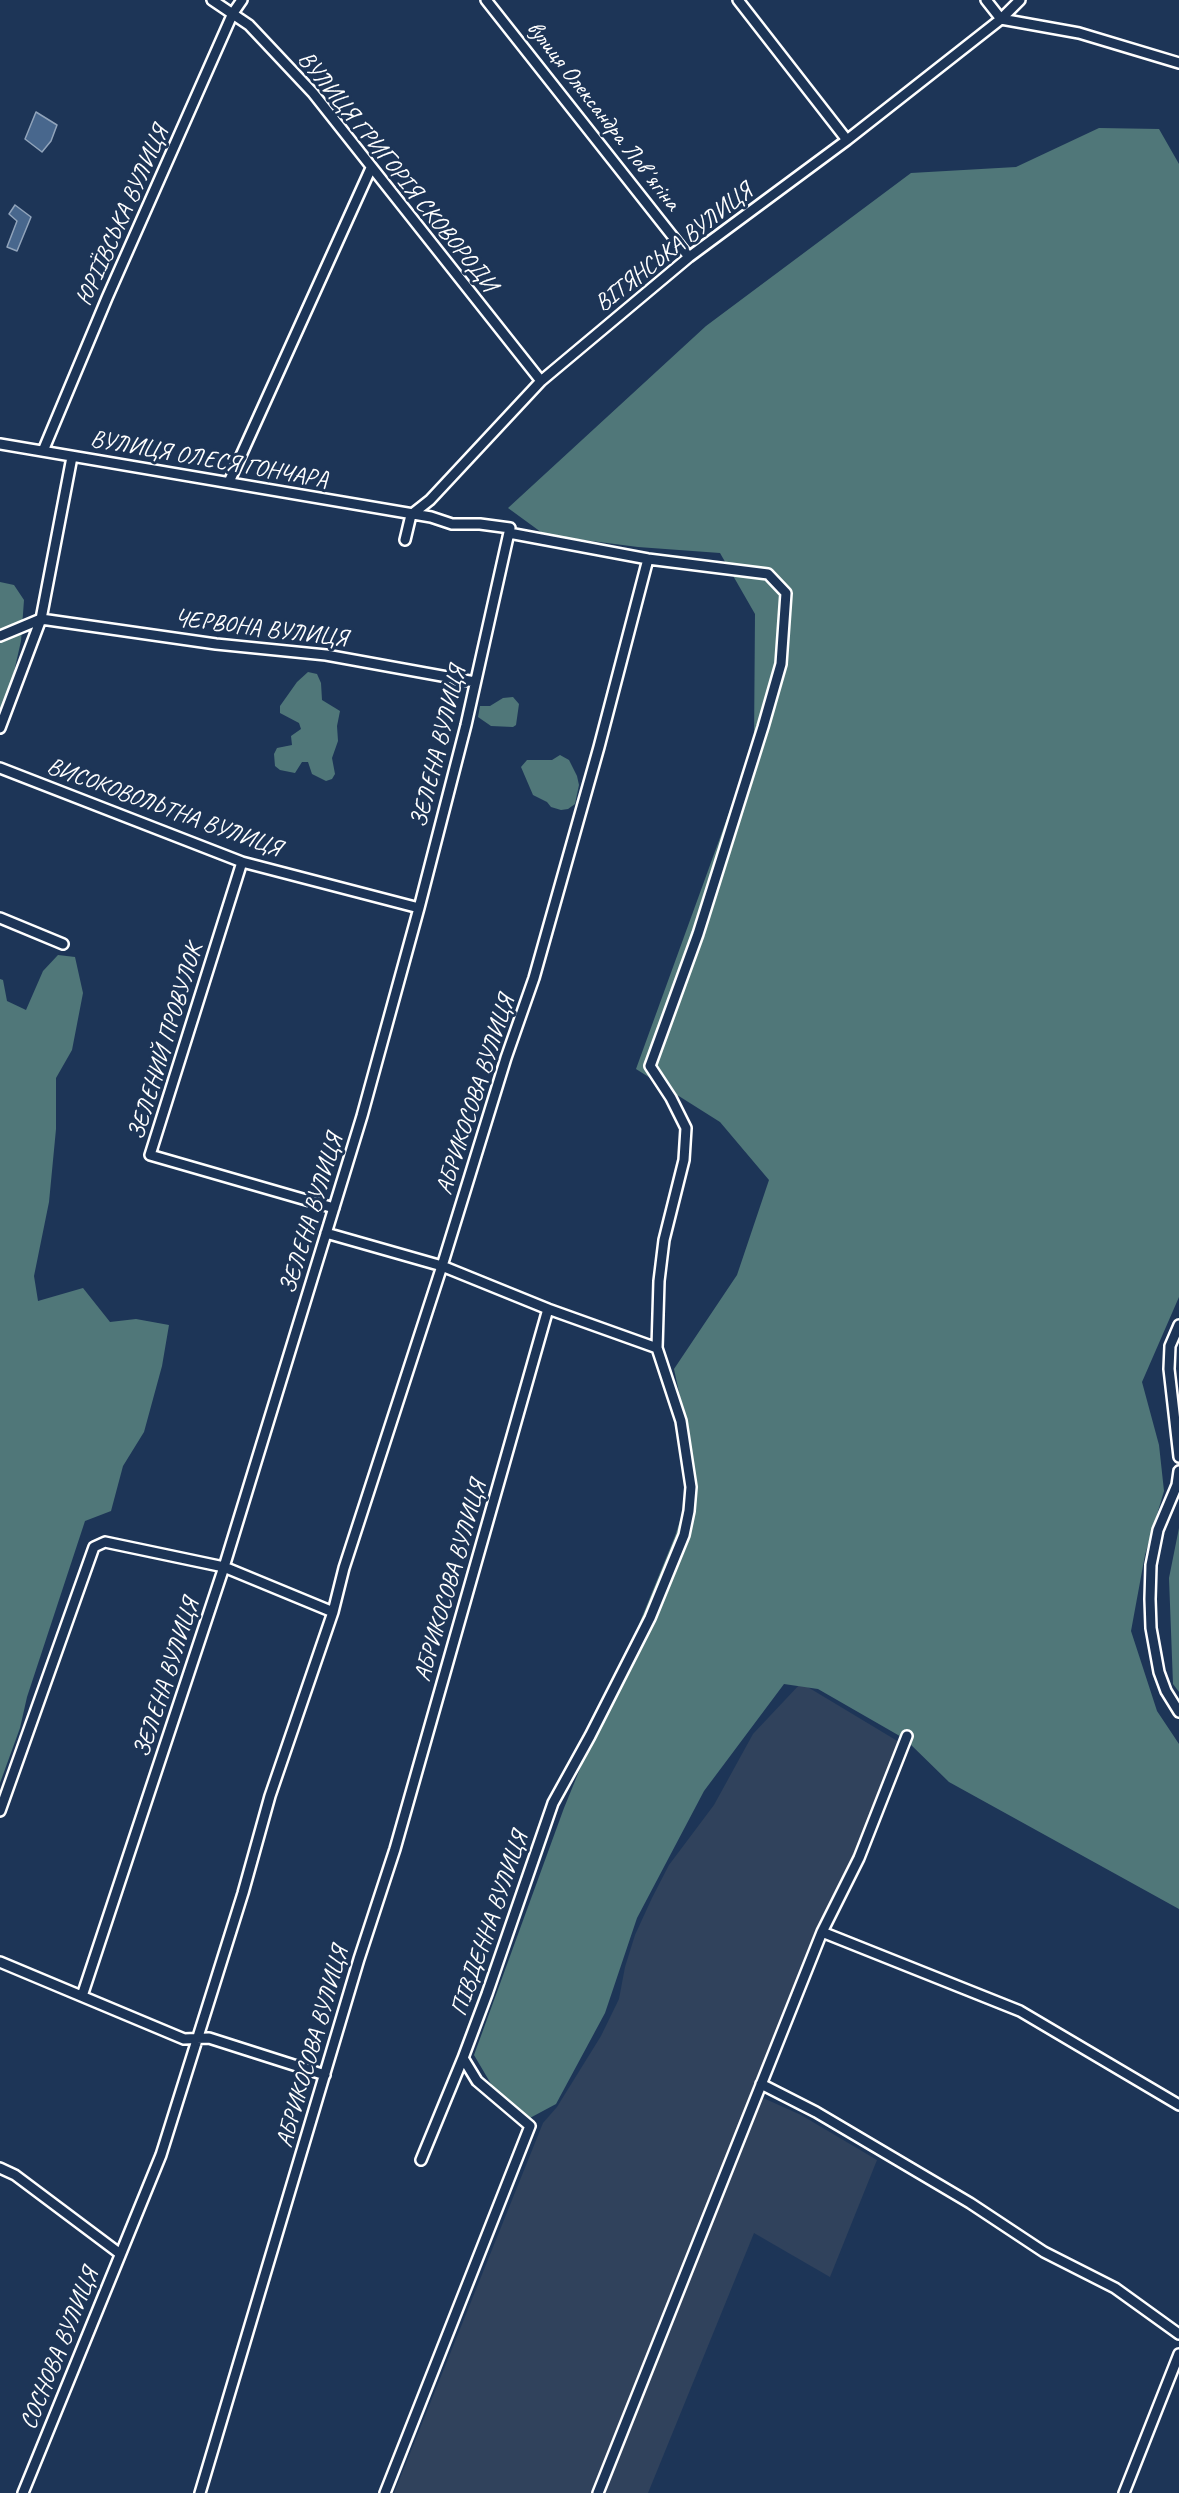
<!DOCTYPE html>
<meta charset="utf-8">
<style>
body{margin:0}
canvas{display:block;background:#1d3557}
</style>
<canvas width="1179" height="2493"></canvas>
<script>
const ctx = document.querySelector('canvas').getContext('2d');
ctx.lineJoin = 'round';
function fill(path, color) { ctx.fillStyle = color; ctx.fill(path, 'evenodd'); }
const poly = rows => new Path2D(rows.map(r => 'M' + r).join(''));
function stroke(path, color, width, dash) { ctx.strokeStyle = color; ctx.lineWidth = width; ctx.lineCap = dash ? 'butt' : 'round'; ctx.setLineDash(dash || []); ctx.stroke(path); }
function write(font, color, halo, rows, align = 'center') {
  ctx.font = font + ' Caveat,sans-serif'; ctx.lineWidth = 6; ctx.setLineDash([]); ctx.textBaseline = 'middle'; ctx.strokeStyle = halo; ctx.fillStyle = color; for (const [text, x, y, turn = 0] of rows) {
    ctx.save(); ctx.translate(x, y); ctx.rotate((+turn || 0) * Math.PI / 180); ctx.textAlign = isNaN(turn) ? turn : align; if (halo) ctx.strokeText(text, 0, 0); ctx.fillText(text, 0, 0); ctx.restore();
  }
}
fill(poly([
 [801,1683,899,1742,854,1861,860,1867,821,1950,761,2097,801,2115,877,2160,830,2277,754,2233,648,2493,394,2493,543,2123,557,2107,601,2036,619,1999,625,1967,635,1935,652,1898,669,1865,714,1805,753,1734]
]), '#30425c');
fill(poly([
 [1099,128,1159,129,1179,164,1179,1297,1142,1382,1159,1445,1164,1491,1145,1555,1131,1631,1157,1711,1179,1744,1179,1909,949,1782,905,1739,818,1689,784,1684,704,1791,637,1918,605,2013,556,2104,528,2119,494,2089,474,2055,564,1808,675,1536,691,1487,689,1439,674,1369,737,1275,769,1180,720,1122,636,1069,754,744,755,614,720,553,638,547,545,535,508,508,706,326,911,173,1016,167],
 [0,582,14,585,24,600,21,641,11,685,0,712],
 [308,672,317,674,321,683,322,700,340,711,337,726,338,741,332,758,335,774,332,779,326,781,312,774,308,762,302,762,295,773,280,770,275,766,274,754,277,748,292,745,291,736,301,729,299,723,280,713,280,706,297,682],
 [513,697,519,704,516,725,513,727,491,726,478,717,480,706,490,706,503,698],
 [560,755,569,760,577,776,579,785,575,804,568,809,561,810,551,807,547,802,533,795,521,767,527,760,552,760],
 [58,955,75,957,83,993,72,1050,56,1078,56,1129,49,1202,34,1276,38,1301,83,1288,110,1322,136,1319,169,1325,162,1366,144,1432,123,1466,111,1511,85,1521,27,1697,20,1728,0,1783,0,979,3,980,7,1001,26,1010,43,971],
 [1179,1528,1179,1692,1173,1684,1169,1578]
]), '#507779');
const water = poly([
 [36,112,57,125,51,141,42,152,25,139,36,112],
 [15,205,31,217,17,251,7,247,17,221,9,214,15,205]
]);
fill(water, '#48678d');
stroke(water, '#91a4bb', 1.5);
const minor = poly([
 [212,0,249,25,313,93,541,381],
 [486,0,689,257],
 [738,0,847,140],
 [986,0,1001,19],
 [1001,19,1079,33,1179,63],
 [0,444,431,517,452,524,480,524,510,528,466,725,419,908,362,1116,224,1567,82,1996],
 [43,451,107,298,233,13,242,0],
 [229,482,371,168],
 [405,540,411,515,430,500,541,381,689,257,847,140,1001,19,1020,0],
 [41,619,216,644,326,655,475,682],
 [0,636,41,619],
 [0,728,41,619,72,457],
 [0,768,242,862,419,908],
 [242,862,150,1155,334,1208],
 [0,918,63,944],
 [548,1309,657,1348],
 [1179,1325,1170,1346,1169,1369,1179,1457],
 [1179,1471,1177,1485,1158,1530,1151,1565,1150,1599,1151,1628,1159,1672,1166,1691,1179,1712],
 [0,1811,94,1547,105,1542,224,1567,333,1612],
 [822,1932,1020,2011,1179,2105],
 [0,1962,184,2039,209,2038,325,2075],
 [761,2084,816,2112,970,2203,1044,2252,1115,2288,1179,2334],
 [421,2160,463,2058],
 [0,2168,15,2175,119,2253],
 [23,2493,161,2155,243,1893,270,1796,333,1612,344,1568,442,1266,326,1233],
 [200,2493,359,1959,395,1849,548,1309,442,1266,506,1058,534,978,599,747,648,559],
 [385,2493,530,2126,477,2081,463,2058,487,1994,553,1803,590,1736,650,1618,684,1535,689,1511,691,1487,681,1421,657,1348,659,1281,664,1240,684,1160,686,1128,671,1098,650,1066,698,934,763,727,781,664,786,593,768,574,648,559,509,533],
 [598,2493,822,1932,859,1858,907,1736],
 [1124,2493,1179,2354]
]);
stroke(minor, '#fff', 14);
stroke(minor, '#1d3557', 9);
write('24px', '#fff', '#1d3557', [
 ["вулиця Олександра Ловʼягіна",603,116,52],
 ["ВУЛИЦЯ ГРИГОРІЯ СКОВОРОДИ",397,172,51],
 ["ЮРІЇВСЬКА ВУЛИЦЯ",123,216,-66],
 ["ВІТЯНСЬКА ВУЛИЦЯ",674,248,-38],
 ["ВУЛИЦЯ ОЛЕСЯ ГОНЧАРА",209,460,10],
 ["ЧЕРВОНА ВУЛИЦЯ",261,629,7],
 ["ЗЕЛЕНА ВУЛИЦЯ",439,747,-76],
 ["ВИСОКОВОЛЬТНА ВУЛИЦЯ",164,808,20],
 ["ЗЕЛЕНИЙ ПРОВУЛОК",166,1042,-73],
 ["АБРИКОСОВА ВУЛИЦЯ",476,1095,-72],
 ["ЗЕЛЕНА ВУЛИЦЯ",312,1214,-73],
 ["АБРИКОСОВА ВУЛИЦЯ",451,1581,-74],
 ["ЗЕЛЕНА ВУЛИЦЯ",167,1678,-72],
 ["ПІВДЕННА ВУЛИЦЯ",490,1924,-71],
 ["АБРИКОСОВА ВУЛИЦЯ",313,2047,-74],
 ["СОСНОВА ВУЛИЦЯ",60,2349,-68]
]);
</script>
